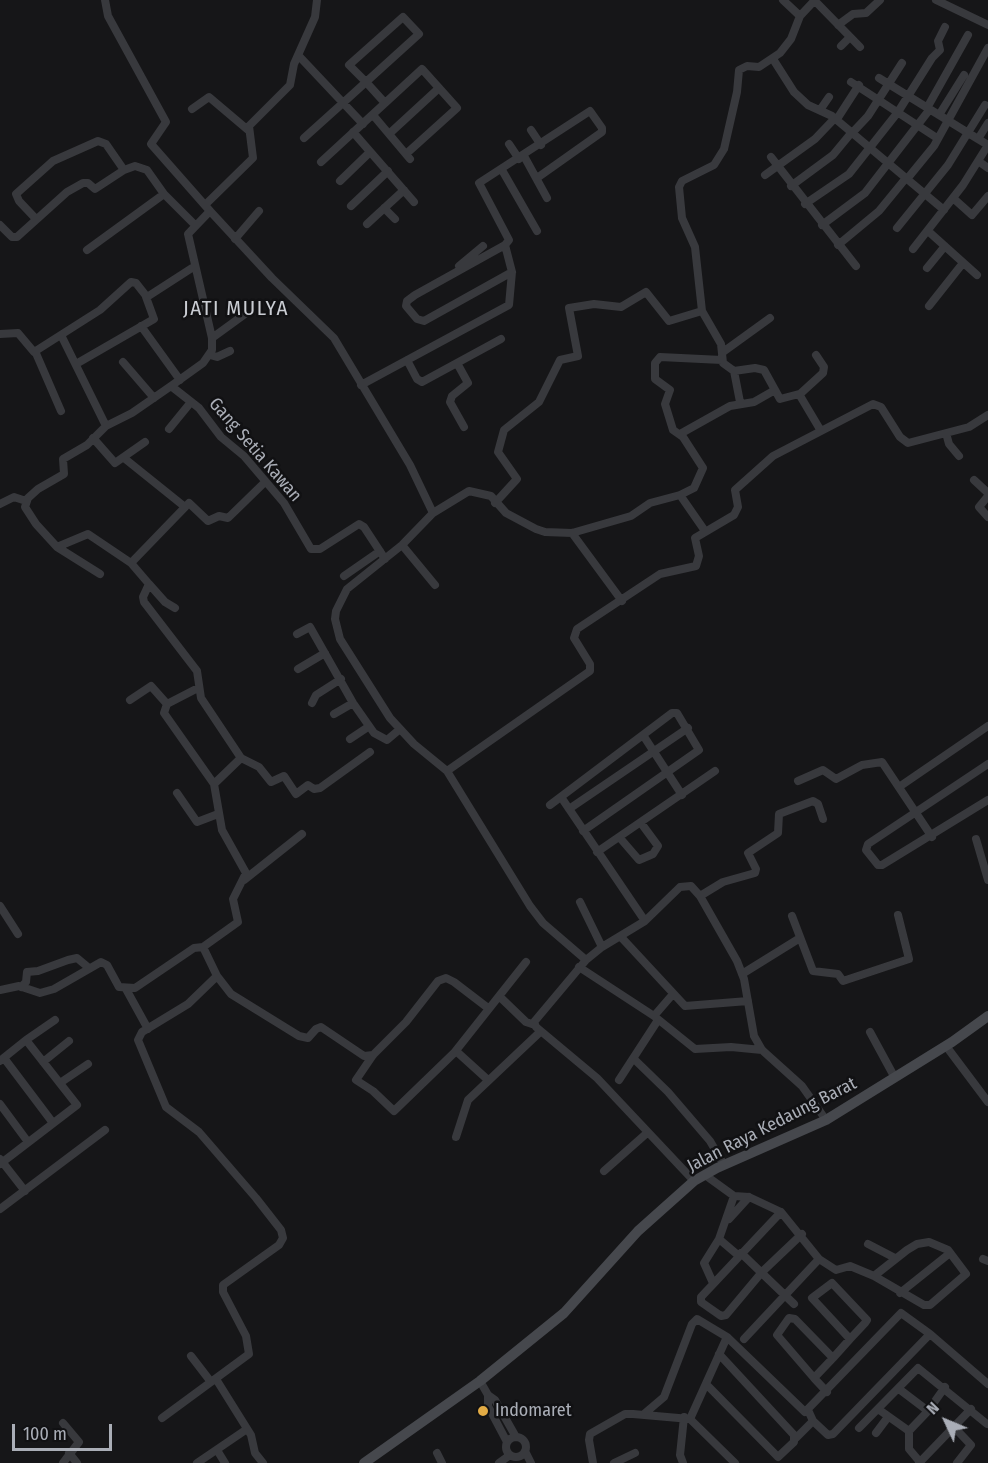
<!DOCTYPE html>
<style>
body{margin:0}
#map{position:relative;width:988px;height:1463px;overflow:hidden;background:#161618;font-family:"Fira Sans Condensed",sans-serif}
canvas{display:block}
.north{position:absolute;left:916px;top:1391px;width:60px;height:60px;-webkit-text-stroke:4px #111113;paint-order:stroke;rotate:314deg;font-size:16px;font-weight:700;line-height:24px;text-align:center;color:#aaaeb7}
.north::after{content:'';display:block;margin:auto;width:21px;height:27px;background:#aaaeb7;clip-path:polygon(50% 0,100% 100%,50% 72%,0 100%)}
.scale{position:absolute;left:12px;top:1424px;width:100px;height:27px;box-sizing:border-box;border:3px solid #aaaeb7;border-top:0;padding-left:8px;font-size:18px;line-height:21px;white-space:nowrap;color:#aaaeb7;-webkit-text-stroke:4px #111113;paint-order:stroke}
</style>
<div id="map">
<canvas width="988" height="1463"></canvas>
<div class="north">N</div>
<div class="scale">100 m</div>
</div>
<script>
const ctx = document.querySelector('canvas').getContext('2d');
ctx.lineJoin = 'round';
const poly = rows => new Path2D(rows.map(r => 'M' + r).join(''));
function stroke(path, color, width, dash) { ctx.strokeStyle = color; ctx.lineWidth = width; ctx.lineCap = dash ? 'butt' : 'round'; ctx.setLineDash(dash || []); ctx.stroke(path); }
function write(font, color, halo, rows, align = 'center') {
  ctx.font = font + ' "Fira Sans Condensed",sans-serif'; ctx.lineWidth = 5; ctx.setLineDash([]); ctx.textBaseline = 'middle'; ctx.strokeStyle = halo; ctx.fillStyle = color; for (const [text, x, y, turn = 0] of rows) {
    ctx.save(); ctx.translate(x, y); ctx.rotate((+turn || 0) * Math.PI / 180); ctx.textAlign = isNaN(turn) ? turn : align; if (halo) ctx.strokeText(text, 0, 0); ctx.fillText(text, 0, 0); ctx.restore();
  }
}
stroke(poly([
 [105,0,108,16,166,122,151,144,210,211,188,234,212,338,212,350,203,363,171,386,132,413,106,426,87,445,63,459,64,474,38,489,28,498,25,507,36,524,57,547,88,534,131,563,149,584,143,597,144,602,197,671,201,698,241,758,214,784,222,830,246,873,233,899,238,922,203,947,217,976,188,1004,142,1032,138,1040,166,1107,199,1132,256,1198,281,1230,283,1238,279,1245,223,1285,223,1292,246,1336,249,1354,162,1418],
 [783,0,800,16],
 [815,0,800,16,791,39,780,53,759,67,747,66,739,70,737,92,724,149,714,165,682,181,679,187,682,218,695,247,702,311,721,344,723,363,734,371,755,368,764,370,780,399,799,394,821,431],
 [936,0,988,25],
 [815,1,860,47],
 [838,25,853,14,866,13,880,0],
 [841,46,850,37],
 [298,55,363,124],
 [773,59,794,92,808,105,832,116,944,210],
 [879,78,978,139],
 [851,82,937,138],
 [927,108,968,35],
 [192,109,209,97,248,130],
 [820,110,829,97],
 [373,115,410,159],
 [939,115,964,75],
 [837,119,859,85],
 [531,130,541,145],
 [353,132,414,202],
 [853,132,868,116,902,63],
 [389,134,439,88],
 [304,138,344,102,366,82,419,34,403,17,349,65,366,82,385,103],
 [509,144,519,159],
 [524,156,547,198],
 [771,157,856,266],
 [978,161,988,168],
 [321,162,422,69,457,108,406,154],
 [502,170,537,231],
 [765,175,815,139,835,118],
 [907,179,934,146,988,48],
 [340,181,370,152],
 [791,186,833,155,852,132],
 [953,198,972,215,988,196],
 [805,204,849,174,898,112,932,58,940,50,938,41,945,27],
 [205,205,253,158,249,126,290,85,294,64,315,17,317,0],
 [351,206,388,171],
 [384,208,395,219],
 [210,211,272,278,334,338,410,465,433,513],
 [36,219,19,201,16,194,53,161,98,141,106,144,124,170],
 [367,224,404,190],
 [0,225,12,237,17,237,67,192,83,183,88,183,95,189,124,170,135,166,147,170,164,194,195,225],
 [822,225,865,193,930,109],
 [897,228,948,165,985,105],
 [928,231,977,275],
 [235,239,259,211],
 [505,245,415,295,407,301,406,306,417,319,424,321,512,272],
 [838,245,879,211,906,178],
 [913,249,963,185,988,145,978,139,988,123],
 [87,250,164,194],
 [459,266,483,246],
 [927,268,945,246],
 [929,306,963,263],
 [141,326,180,380],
 [0,334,18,333,34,352,100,310,131,282,136,283,147,297,195,266],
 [61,335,106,426],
 [212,338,245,314],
 [35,351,61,411],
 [723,352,770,318],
 [210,355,217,357,230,351],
 [407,360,417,379,422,382,501,339],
 [123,362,154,398],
 [457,363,468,383,452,396,450,402,464,427],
 [76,364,154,319,146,297],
 [734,371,740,402],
 [361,385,509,305,512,272,505,245,509,240,479,183,590,111,602,128,602,132,537,178],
 [171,386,199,408,221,437,244,456,284,503,311,549,320,549,359,524,364,527,385,559],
 [800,394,823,373,824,367,816,355],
 [169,429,191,402],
 [946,433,949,444,959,456],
 [680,434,730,406,754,402,775,390],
 [93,438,115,463,145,442],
 [124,458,185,507],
 [974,480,988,493],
 [680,495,705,531],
 [988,496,979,507,988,517],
 [495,503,517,479,498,452,504,430,539,402,560,360,578,356,569,308,594,304,621,307,646,292,669,321,702,311],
 [0,504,14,497,26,501],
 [572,533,622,601],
 [402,545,435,585],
 [57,547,100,574],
 [131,563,189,503,208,521,219,516,228,518,265,482],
 [344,576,380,551],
 [149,584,165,602,175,608],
 [297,634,310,627,353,703,374,733,387,740,400,729],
 [298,669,325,653],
 [130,700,151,686,167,704,198,688],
 [312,703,316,695,341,679],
 [167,704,164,713,214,784],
 [334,714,353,703],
 [643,735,682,795],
 [350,739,368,727],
 [241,758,259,767,271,782,284,776,296,794,308,785,314,789,320,788,370,752],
 [988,764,868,844,866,850,878,865,882,865,988,800],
 [447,771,414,744,390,718,340,639,335,619,336,611,347,589,402,545,433,513,469,491,491,496,506,513,536,529,545,532,572,533,631,516,650,503,680,495,694,488,703,468,683,437,673,430,665,404,670,390,655,379,655,363,660,357,722,360],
 [798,781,823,770,836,779,862,765,882,762,932,837],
 [899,787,988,726],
 [177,793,197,822,218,814],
 [561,797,645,921],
 [550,805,672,713,677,713,699,750,583,831],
 [569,809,688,728],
 [620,838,639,860,653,854,658,846,641,823],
 [976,839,988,880],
 [597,852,715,771],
 [244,880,302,834],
 [700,896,723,882,755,873,756,869,748,853,778,833,779,814,813,801,818,804,823,819],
 [580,902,602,947],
 [0,906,18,934],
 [792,916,813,971,838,974,843,981,909,959,898,915],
 [621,937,685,1006,748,1001],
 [586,960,534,1022,536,1027,597,1078,694,1181],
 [579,967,654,1016,695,1049,731,1047,762,1050],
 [742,974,800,938],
 [217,976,231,994,299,1036,308,1038,316,1029,321,1027,364,1056,373,1055],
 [21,987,26,982,27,972,38,971,68,960,77,958,89,968],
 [126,989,148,1029],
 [0,990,19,986,40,993,54,989,101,962,107,965,119,987,135,988,194,948,203,947],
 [499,996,526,1022,535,1025],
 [488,1008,454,982,446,978,438,981,406,1022,373,1055,356,1080,373,1091,394,1111,454,1053,526,962],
 [654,1016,673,994],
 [870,1032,895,1078],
 [26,1040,55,1020],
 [946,1046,988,1102],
 [456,1051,488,1080],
 [4,1058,53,1123],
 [634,1059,668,1092,710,1141,724,1165],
 [0,1061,26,1040,77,1105,0,1164],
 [43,1062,69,1041],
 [619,1080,658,1020],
 [60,1083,88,1064],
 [0,1104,28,1142],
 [826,1120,802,1086,762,1050,754,1036,744,979,737,961,700,896,691,886,680,887,645,921,602,947,586,960,543,923,530,906,447,771,590,671,590,664,574,638,577,629,660,574,696,566,699,556,695,538,734,515,738,507,735,490,773,456,873,404,881,407,900,437,908,443,969,427,988,415],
 [456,1137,468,1100,540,1032],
 [0,1159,25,1191],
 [604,1171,647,1133],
 [705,1175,734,1196,749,1197,781,1212,819,1259,836,1270,850,1266,874,1276,924,1305,930,1305,966,1274,948,1250,929,1242,917,1244,907,1250,874,1276],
 [0,1209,105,1130],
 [781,1212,701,1297,701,1302,721,1316,726,1315,762,1272,802,1234],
 [729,1219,749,1197],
 [719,1239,739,1256],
 [868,1244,895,1258],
 [741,1253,794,1304],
 [983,1259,988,1261],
 [713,1283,704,1263,719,1239,734,1196],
 [900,1293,950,1253],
 [930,1334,988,1384],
 [744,1339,819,1259],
 [191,1356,211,1382],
 [814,1378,777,1335,789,1318,795,1319,833,1358],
 [216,1379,251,1435,255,1453,263,1463],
 [480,1381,488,1395,495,1400,516,1437],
 [706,1384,778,1457,794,1442,794,1435,719,1354],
 [899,1389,928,1411],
 [827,1392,814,1378,833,1358,850,1339,865,1323,867,1320,832,1283,812,1298,850,1339],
 [488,1395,488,1406,507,1442],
 [878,1409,909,1431,928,1411,945,1387],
 [644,1414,664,1397,692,1324,697,1319,727,1337,805,1412,901,1313,930,1334,833,1434,828,1435,813,1421],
 [690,1419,727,1337],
 [953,1426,971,1445,957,1463],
 [859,1428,918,1368,987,1424],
 [909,1431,909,1449,920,1462],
 [876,1433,888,1417],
 '506 1447a10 10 0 1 1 20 0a10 10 0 1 1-20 0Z',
 [796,1438,813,1421,808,1410],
 [217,1450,225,1463],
 [525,1451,531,1463],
 [69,1453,77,1463],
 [437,1453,442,1463],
 [63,1463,79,1442,63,1423],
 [197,1463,247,1429],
 [499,1463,510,1455],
 [593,1463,589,1440,590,1434,625,1414,633,1414,690,1419,735,1463],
 [614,1463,635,1453],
 [683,1463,680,1455,684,1417],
 [919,1463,971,1409]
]), '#38393d', 8);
stroke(poly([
 [364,1463,480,1381,564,1313,638,1231,694,1181,717,1168,826,1120,952,1042,988,1016]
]), '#46484d', 10);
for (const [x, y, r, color] of [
 [483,1411,6,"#e2ab45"]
]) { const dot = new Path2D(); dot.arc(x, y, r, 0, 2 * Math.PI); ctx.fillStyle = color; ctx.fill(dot); stroke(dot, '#111113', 2); }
write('18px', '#aaaeb7', '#111113', [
 ["Gang Setia Kawan",255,450,49],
 ["Jalan Raya Kedaung Barat",772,1125,-27]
]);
write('18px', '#aaaeb7', '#111113', [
 ["Indomaret",495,1411]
], 'left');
ctx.letterSpacing = '1.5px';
write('21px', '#cacdd3', '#111113', [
 ["JATI MULYA",236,309]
]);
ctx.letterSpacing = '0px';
</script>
